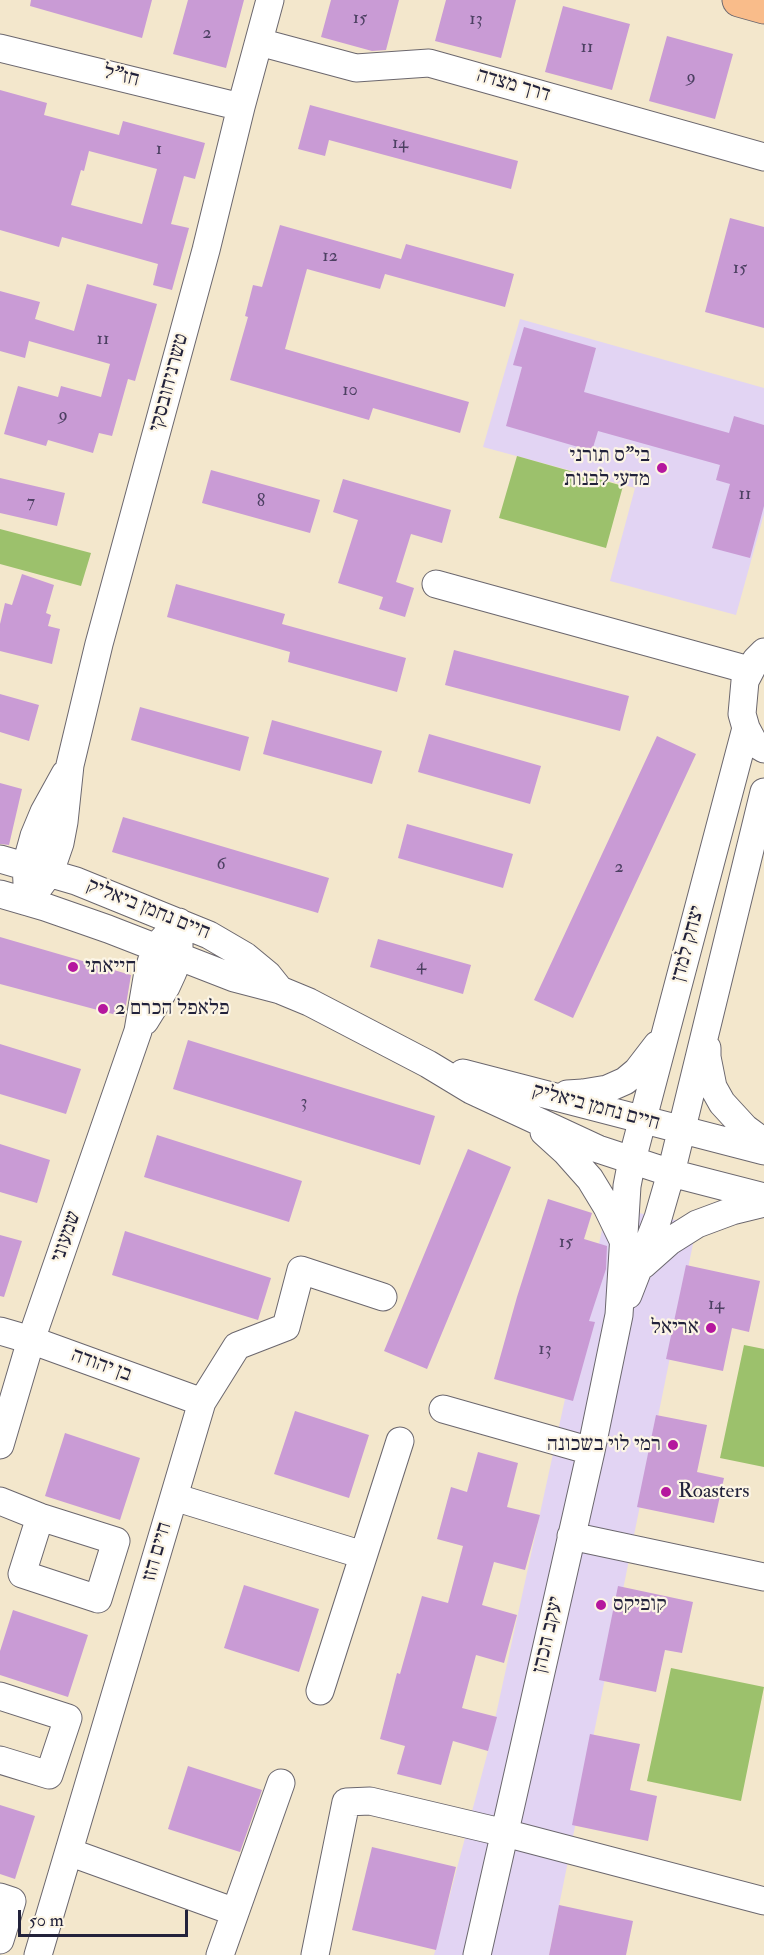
<!DOCTYPE html>
<meta charset="utf-8">
<style>
body{margin:0}
#map{position:relative;width:764px;height:1955px;overflow:hidden;background:#f3e7cc;font-family:"IM FELL Double Pica",serif}
canvas{display:block}
.scale{position:absolute;left:18px;top:1910px;width:170px;height:27px;box-sizing:border-box;border:3px solid #22223b;border-top:0;padding-left:8px;font-size:18px;line-height:21px;white-space:nowrap;color:#22223b;-webkit-text-stroke:4px #fcf5e5;paint-order:stroke}
</style>
<div id="map">
<canvas width="764" height="1955"></canvas>
<div class="scale">50 m</div>
</div>
<script>
const ctx = document.querySelector('canvas').getContext('2d');
ctx.lineJoin = 'round';
function fill(path, color) { ctx.fillStyle = color; ctx.fill(path, 'evenodd'); }
const poly = rows => new Path2D(rows.map(r => 'M' + r).join(''));
function stroke(path, color, width, dash) { ctx.strokeStyle = color; ctx.lineWidth = width; ctx.lineCap = dash ? 'butt' : 'round'; ctx.setLineDash(dash || []); ctx.stroke(path); }
function write(font, color, halo, rows, align = 'center') {
  ctx.font = font + ' "IM FELL Double Pica","Frank Ruhl Libre",serif'; ctx.lineWidth = 4.5; ctx.setLineDash([]); ctx.textBaseline = 'middle'; ctx.strokeStyle = halo; ctx.fillStyle = color; for (const [text, x, y, turn = 0] of rows) {
    ctx.save(); ctx.translate(x, y); ctx.rotate((+turn || 0) * Math.PI / 180); ctx.textAlign = isNaN(turn) ? turn : align; if (halo) ctx.strokeText(text, 0, 0); ctx.fillText(text, 0, 0); ctx.restore();
  }
}
fill(poly([
 [520,319,764,388,764,514,736,615,610,581,635,488,483,447],
 [607,1207,697,1224,549,1955,434,1955,488,1751]
]), '#e2d4f3');
fill(poly([
 [517,456,623,486,606,548,499,518],
 [0,529,91,553,81,586,0,564],
 [744,1345,764,1349,764,1467,720,1458],
 [671,1668,764,1687,741,1801,647,1781]
]), '#9cc16c');
fill(poly([
 [31,0,152,0,142,38,30,6],
 [188,0,244,0,226,68,173,54],
 [331,0,399,0,386,50,372,51,321,37],
 [446,0,516,0,501,58,435,41],
 [563,6,630,24,612,90,545,72],
 [667,36,733,54,715,119,649,101],
 [0,90,47,103,44,115,119,135,123,121,205,143,195,179,184,176,171,224,189,228,172,290,153,285,158,264,62,237,59,247,0,230],
 [89,151,157,169,142,224,71,205,81,170,84,171],
 [310,105,518,161,511,189,329,140,325,156,298,149],
 [730,218,764,227,764,328,705,312],
 [280,225,401,259,406,244,514,274,505,307,385,274,380,289,307,269,285,349,469,402,460,433,373,408,369,420,230,380,248,317,245,316,253,285,262,287],
 [87,284,157,304,135,381,128,379,112,436,99,433,93,453,48,440,46,446,4,434,18,386,58,397,61,386,101,397,110,364,29,341,25,358,0,351,0,291,40,302,35,319,74,331],
 [524,327,596,348,584,392,729,433,734,416,764,425,764,506,750,558,712,548,730,484,716,480,720,465,598,431,592,451,506,426,522,367,513,365],
 [211,470,320,500,310,533,202,503],
 [0,478,65,493,57,526,0,513],
 [343,479,451,510,442,543,411,534,396,582,414,588,405,617,379,609,383,597,338,583,358,520,333,512],
 [22,574,54,585,46,613,51,615,48,626,60,629,52,664,0,651,0,624,5,603,12,605],
 [176,584,285,614,282,624,406,658,397,692,288,662,290,652,167,617],
 [454,650,629,696,620,731,445,685],
 [0,694,39,705,29,741,0,732],
 [140,707,249,737,240,771,131,740],
 [272,720,382,751,372,784,263,754],
 [429,734,541,766,530,804,418,772],
 [657,736,696,754,573,1018,534,1000],
 [0,783,22,789,9,845,0,844],
 [123,817,329,878,318,913,112,852],
 [407,824,513,854,503,888,398,858],
 [0,937,131,975,124,1017,0,984],
 [378,939,471,965,463,994,370,967],
 [188,1040,435,1116,420,1165,173,1089],
 [0,1044,81,1069,66,1114,0,1094],
 [157,1135,302,1181,289,1222,144,1177],
 [0,1144,50,1160,37,1203,0,1192],
 [468,1149,511,1167,427,1369,384,1351],
 [548,1199,592,1213,584,1239,607,1246,606,1269,589,1321,595,1322,573,1401,494,1379,517,1297],
 [125,1231,271,1278,258,1320,112,1275],
 [0,1235,22,1241,4,1297,0,1296],
 [686,1265,760,1281,749,1332,732,1328,723,1371,666,1359],
 [295,1411,369,1435,349,1498,274,1474],
 [656,1415,707,1425,697,1472,724,1478,714,1523,637,1507],
 [65,1433,140,1458,120,1520,45,1496],
 [478,1452,518,1463,507,1507,540,1515,525,1570,494,1562,482,1605,517,1615,504,1663,476,1655,462,1708,497,1717,488,1751,453,1741,441,1785,397,1774,405,1746,380,1739,397,1673,400,1674,422,1596,448,1603,463,1546,437,1539,451,1487,467,1492],
 [244,1585,319,1609,299,1672,224,1648],
 [618,1586,693,1602,682,1653,665,1650,656,1692,599,1680],
 [13,1610,88,1635,68,1697,0,1675,0,1651],
 [590,1734,640,1744,630,1790,657,1796,648,1841,572,1825],
 [188,1766,262,1790,240,1852,168,1829],
 [0,1805,35,1816,15,1879,0,1874],
 [372,1847,456,1867,436,1950,352,1930],
 [559,1905,633,1921,626,1955,549,1955]
]), '#c99bd5');
const minor = poly([
 [259,42,356,68,429,63,764,157],
 [0,48,241,107],
 [436,584,749,670],
 [764,652,756,660,745,681,742,714,746,728,754,743,764,749],
 [0,859,76,881,209,935,245,956,268,975,280,990],
 [27,883,26,865,34,836,44,812,65,774],
 [0,894,45,907,108,929,234,978,280,990,309,1002,428,1064,471,1090,598,1149,671,1173,764,1197],
 [28,902,50,872,60,843,64,822,70,765,99,644,206,250,241,107,270,0],
 [145,1021,166,987,172,974,179,957,179,939],
 [707,1048,707,1057,713,1087,722,1103,745,1128,764,1142],
 [463,1073,764,1151],
 [567,1094,583,1093,607,1089,625,1081,637,1071,657,1045],
 [544,1132,566,1152,590,1179,607,1207,622,1238],
 [643,1265,670,1241,697,1224,732,1211,764,1203],
 [628,1295,658,1218,671,1173,764,792],
 [0,1331,31,1340,202,1402],
 [443,1409,591,1451],
 [0,1445,31,1340,138,1031,148,972,156,947,179,922],
 [174,1497,363,1555],
 [0,1501,40,1517,116,1541,98,1599,22,1574,40,1517],
 [571,1536,764,1577],
 [320,1691,400,1441],
 [0,1696,68,1718,49,1775,0,1760],
 [69,1852,235,1912],
 [0,1897,12,1901,0,1940],
 [38,1955,202,1402,237,1346,286,1327,301,1270,383,1297],
 [220,1955,281,1783],
 [315,1955,346,1802,370,1801,505,1833,764,1901],
 [477,1955,591,1451,619,1315,627,1186,632,1160,746,728]
]);
const major = poly([
 [739,0,764,7]
]);
stroke(minor, '#6b676e', 29);
stroke(major, '#6b676e', 35);
stroke(minor, '#fff', 27);
stroke(major, '#f9bc8a', 33);
for (const [x, y, r, color] of [
 [662,468,6,"#b5179e"],
 [73,967,6,"#b5179e"],
 [103,1009,6,"#b5179e"],
 [711,1328,6,"#b5179e"],
 [673,1445,6,"#b5179e"],
 [666,1492,6,"#b5179e"],
 [601,1605,6,"#b5179e"]
]) { const dot = new Path2D(); dot.arc(x, y, r, 0, 2 * Math.PI); ctx.fillStyle = color; ctx.fill(dot); stroke(dot, '#fcf5e5', 2); }
write('18px', '#4c4062', null, [
 ["15",360,19],
 ["13",476,20],
 ["2",207,34],
 ["11",587,48],
 ["9",691,78],
 ["14",400,144],
 ["1",159,150],
 ["12",330,257],
 ["15",740,269],
 ["11",103,340],
 ["10",350,391],
 ["9",63,416],
 ["11",745,495],
 ["8",261,502],
 ["7",31,503],
 ["6",221,865],
 ["2",619,868],
 ["4",421,966],
 ["3",304,1103],
 ["15",566,1243],
 ["14",716,1305],
 ["13",545,1350]
]);
write('21px', '#22223b', '#fcf5e5', [
 ["חז\"ל",121,77,14],
 ["דרך מצדה",513,86,16],
 ["טשרניחובסקי",170,383,-75],
 ["חיים נחמן ביאליק",148,910,22],
 ["יצחק למדן",689,944,-75],
 ["חיים נחמן ביאליק",596,1108,15],
 ["שמעוני",67,1237,-71],
 ["בן יהודה",101,1366,20],
 ["חיים הזז",158,1552,-74],
 ["יעקב הכהן",549,1635,-77]
]);
write('21px', '#22223b', '#fcf5e5', [
 ["בי\"ס תורני",650,456,"right"],
 ["מדעי לבנות",650,480,"right"],
 ["חייאתי",85,967],
 ["פלאפל הכרם 2",115,1009],
 ["אריאל",699,1328,"right"],
 ["רמי לוי בשכונה",661,1445,"right"],
 ["Roasters",678,1492],
 ["קופיקס",613,1605]
], 'left');
</script>
